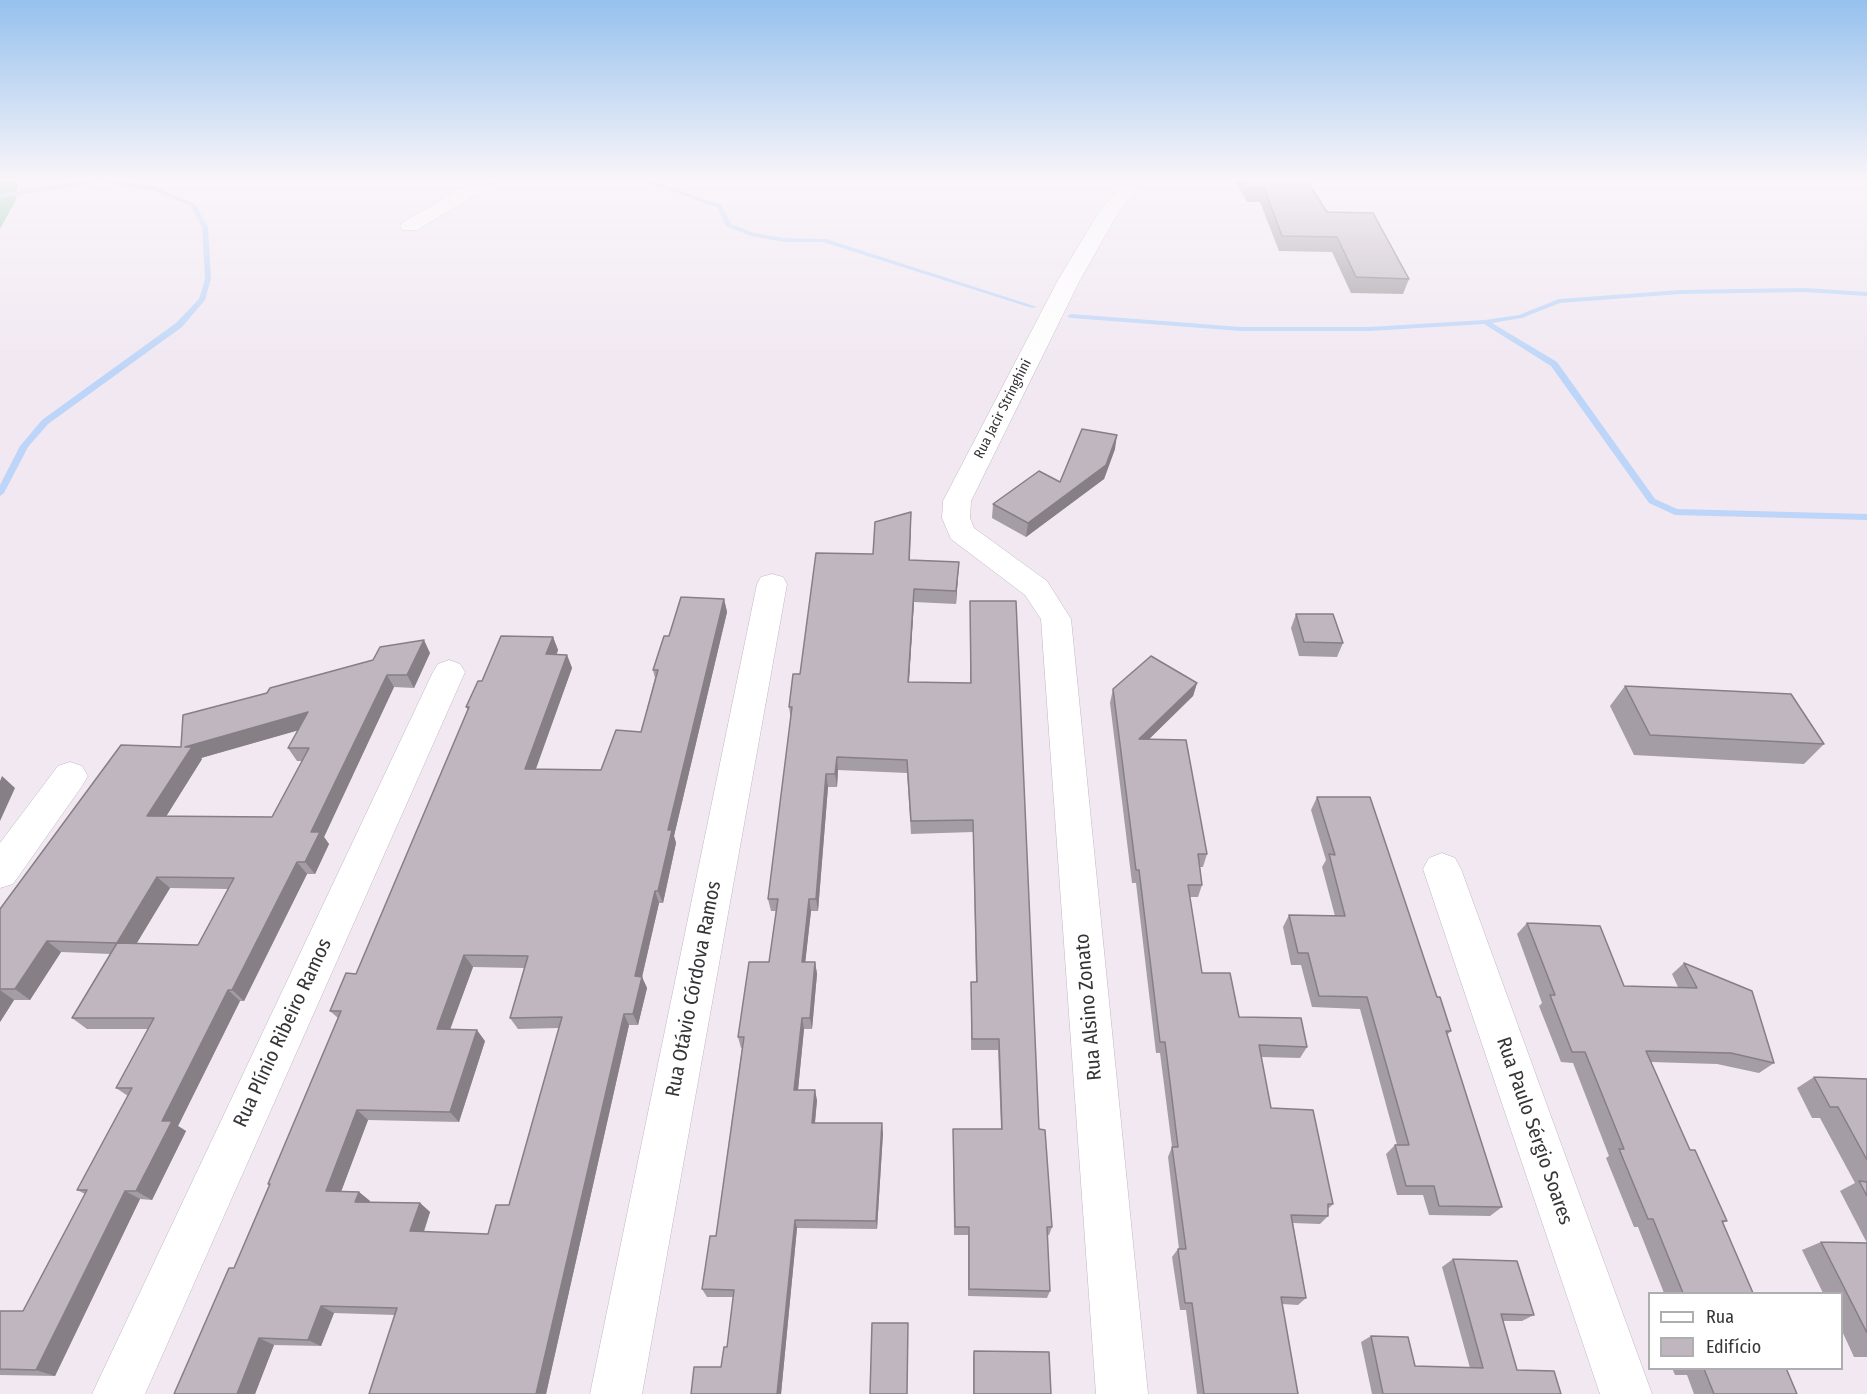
<!DOCTYPE html>
<meta charset="utf-8">
<style>
body{margin:0}
#map{position:relative;width:1867px;height:1394px;overflow:hidden;background:#f1e8f2;font-family:"Fira Sans Condensed",sans-serif}
canvas{display:block}
.legend{position:absolute;left:1648px;top:1292px;width:195px;height:78px;box-sizing:border-box;background:#fff;border:2px solid #afaeaf;margin:0;padding:8px 10px;list-style:none;font-size:18px;color:#373438}
.legend li{display:flex;align-items:center;gap:12px;height:30px}
.legend b{width:30px;border:2px solid #afaeaf}
</style>
<div id="map">
<canvas width="1867" height="1394"></canvas>
<ul class="legend">
<li><b style="height:8px;background:#fff"></b>Rua</li>
<li><b style="height:16px;background:#bfb6c0"></b>Edifício</li>
</ul>
</div>
<script>
const ctx = document.querySelector('canvas').getContext('2d');
ctx.lineJoin = 'round';
function fill(path, color) { ctx.fillStyle = color; ctx.fill(path, 'evenodd'); }
const poly = rows => new Path2D(rows.map(r => 'M' + r).join(''));
function stroke(path, color, width, dash) { ctx.strokeStyle = color; ctx.lineWidth = width; ctx.lineCap = dash ? 'butt' : 'round'; ctx.setLineDash(dash || []); ctx.stroke(path); }
function write(font, color, halo, rows, align = 'center') {
  ctx.font = font + ' "Fira Sans Condensed",sans-serif'; ctx.lineWidth = 5; ctx.setLineDash([]); ctx.textBaseline = 'middle'; ctx.strokeStyle = halo; ctx.fillStyle = color; for (const [text, x, y, turn = 0] of rows) {
    ctx.save(); ctx.translate(x, y); ctx.rotate((+turn || 0) * Math.PI / 180); ctx.textAlign = isNaN(turn) ? turn : align; if (halo) ctx.strokeText(text, 0, 0); ctx.fillText(text, 0, 0); ctx.restore();
  }
}
fill(poly([
 [0,178,18,178,16,200,0,229]
]), '#81c8a0');
fill(poly([
 [99,178,108,178,158,188,195,204,208,227,211,279,205,300,182,327,48,424,28,447,4,493,0,496,0,485,20,446,42,420,176,323,199,299,205,279,202,227,191,206,155,191,101,182,0,198,0,194,99,178],
 [634,178,644,178,721,205,731,224,754,233,784,238,826,239,1037,307,1032,308,823,242,784,242,751,236,726,226,717,207,634,178],
 [1805,288,1867,292,1867,296,1805,292,1680,294,1560,303,1522,318,1492,323,1557,362,1655,499,1677,509,1867,514,1867,520,1675,515,1649,503,1551,366,1484,324,1369,331,1241,331,1071,318,1067,316,1071,314,1241,327,1369,327,1485,320,1519,315,1559,299,1680,290,1805,288]
]), '#bcd5f8');
const street = poly([
 [480,178,503,178,417,230,403,230,400,226,403,222,480,178],
 [1125,178,1144,178,1115,218,1079,282,971,501,970,518,974,528,1047,581,1071,619,1148,1394,1096,1394,1041,619,1025,595,951,539,942,518,943,501,1057,282,1096,217,1125,178],
 [772,574,783,577,787,584,642,1394,590,1394,757,584,761,577,772,574],
 [449,660,460,664,465,672,145,1394,92,1394,433,672,438,664,449,660],
 [70,762,82,766,88,776,82,786,13,884,0,888,0,843,58,766,70,762],
 [1442,853,1455,858,1461,869,1652,1394,1600,1394,1423,869,1429,858,1442,853]
]);
stroke(street, '#c1b8c2', 1);
fill(street, '#fff');
fill(poly([
 [1234,178,1305,178,1327,212,1409,279,1403,294,1351,293,1332,252,1279,251,1260,202,1247,202],
 [1115,449,1104,479,1026,537,992,518,993,504,1060,482],
 [911,512,910,560,959,562,956,604,914,602,909,682,970,683,970,601,1052,1227,1049,1235,1047,1235,1050,1291,1047,1298,968,1296,968,1235,954,1235,953,1129,1001,1129,998,1050,971,1050,971,982,976,982,973,832,911,834,907,773,838,770,837,787,828,787,818,911,811,911,805,962,815,962,817,974,812,1029,804,1029,798,1090,817,1100,815,1123,883,1133,877,1229,797,1228,781,1394,691,1394,721,1367,727,1347,733,1297,707,1297,702,1289,716,1236,742,1048,741,1048,738,1037,769,962,776,911,771,911,768,899,791,720,789,707,800,674,873,554],
 [724,599,727,612,674,836,676,843,663,903,659,903,642,977,647,988,638,1025,629,1025,546,1394,395,1315,334,1313,321,1346,274,1345,255,1394,174,1394,234,1268,269,1185,268,1184,338,1018,330,1011,356,974,468,710,466,707,482,681,553,637,558,650,556,655,567,655,572,668,536,769,601,770,641,732,655,678,653,670,669,636],
 [473,967,524,968,510,1018,518,1029,559,1028,509,1205,488,1234,424,1232,430,1212,420,1203,370,1202,370,1201,359,1192,341,1191,368,1120,459,1122,485,1041,450,1030],
 [1296,614,1343,643,1337,657,1299,656,1291,628],
 [430,653,414,688,394,687,324,837,329,844,315,874,307,874,244,1001,240,1001,178,1126,186,1131,152,1200,140,1199,55,1376,0,1375,0,1311,23,1311,85,1194,77,1190,128,1096,116,1088,148,1029,87,1029,72,1018,111,954,61,952,30,1000,14,1000,0,1022,0,909,181,747],
 [298,730,288,748,297,761,302,761,272,817,166,816,202,759,201,758],
 [170,888,228,889,198,945,137,943],
 [1197,683,1193,696,1149,739,1207,854,1203,867,1200,867,1202,885,1198,897,1190,897,1202,973,1239,1017,1307,1047,1300,1058,1261,1057,1271,1108,1333,1204,1328,1209,1328,1216,1320,1224,1293,1223,1306,1298,1298,1305,1282,1304,1298,1394,1197,1394,1186,1310,1180,1310,1172,1257,1178,1249,1179,1249,1168,1157,1172,1147,1160,1053,1156,1053,1136,883,1132,883,1110,703,1113,689],
 [1625,686,1824,744,1804,764,1634,755,1610,706],
 [1317,797,1437,997,1451,1031,1447,1035,1502,1207,1490,1216,1429,1215,1423,1195,1397,1195,1386,1154,1395,1145,1397,1145,1360,1009,1312,1007,1301,965,1291,965,1283,927,1289,915,1335,916,1322,867,1326,860,1311,810],
 [1527,923,1624,986,1678,987,1672,974,1684,963,1774,1063,1759,1073,1717,1064,1651,1062,1690,1150,1727,1221,1723,1223,1753,1293,1664,1293,1638,1227,1634,1227,1606,1158,1609,1156,1573,1063,1561,1062,1539,1006,1542,1003,1517,934],
 [1814,1077,1867,1079,1867,1243,1840,1191,1855,1183,1820,1118,1812,1118,1797,1088],
 [1821,1242,1867,1243,1867,1357,1854,1357,1842,1331,1842,1293,1823,1293,1802,1250],
 [1453,1259,1534,1315,1522,1321,1503,1321,1517,1370,1561,1394,1372,1394,1361,1342,1371,1336,1415,1366,1470,1368,1442,1267],
 [974,1351,1051,1394,973,1394,973,1357],
 [1672,1368,1786,1368,1797,1394,1694,1394,1687,1375,1675,1375]
]), '#a49da5');
fill(poly([
 [1117,435,1115,449,1104,479,1026,537,1028,523],
 [911,512,911,525,909,573,909,560],
 [959,562,956,604,956,591],
 [914,589,914,602,908,695,908,682],
 [724,599,727,612,674,836,676,843,663,903,658,891,668,830],
 [553,637,558,650,552,668,546,654],
 [424,640,430,653,414,688,407,675],
 [567,655,572,668,531,782,525,769],
 [387,675,394,687,324,837,329,844,315,874,305,862,311,832],
 [1197,683,1193,696,1136,752,1139,739],
 [308,712,317,725,201,758,202,759,159,828,147,816,185,747],
 [837,757,838,770,837,787,835,774],
 [826,774,828,787,818,911,816,899],
 [2,776,15,788,0,821,0,781],
 [297,862,307,874,244,1001,232,990],
 [157,877,170,888,130,954,117,943],
 [655,891,659,903,642,977,647,988,638,1025,633,1014,635,976],
 [809,899,811,911,804,974,802,962],
 [47,941,61,952,30,1000,15,989],
 [464,955,473,967,446,1040,437,1029],
 [815,962,817,974,812,1029,810,1018],
 [0,990,14,1000,0,1022],
 [228,990,240,1001,178,1126,186,1131,152,1200,136,1191,162,1121],
 [624,1014,629,1025,546,1394,536,1394],
 [802,1018,804,1029,797,1100,794,1090],
 [477,1030,485,1041,459,1122,450,1112],
 [815,1090,817,1100,814,1132,812,1123],
 [357,1110,368,1120,338,1200,326,1191],
 [882,1123,883,1133,877,1229,876,1221],
 [125,1191,140,1199,55,1376,36,1370],
 [359,1192,370,1201,367,1210,355,1202],
 [420,1203,430,1212,421,1239,410,1231],
 [795,1220,797,1228,781,1394,777,1394],
 [321,1306,334,1313,321,1346,308,1340],
 [259,1338,274,1345,255,1394,237,1394]
]), '#867f86');
const building = poly([
 [1245,178,1305,178,1327,212,1373,213,1409,279,1356,277,1337,237,1282,236,1264,188,1250,188,1245,178],
 [1082,429,1117,435,1106,465,1028,523,993,504,1039,471,1060,482,1082,429],
 [911,512,909,560,959,562,956,591,914,589,908,682,971,683,970,601,1016,601,1039,1129,1045,1130,1052,1227,1047,1227,1050,1291,969,1289,969,1227,955,1227,953,1129,1002,1129,999,1039,972,1039,971,982,977,982,973,820,911,821,907,760,837,757,835,774,826,774,816,899,809,899,802,962,815,962,810,1018,802,1018,794,1090,815,1090,812,1123,882,1123,876,1221,795,1220,777,1394,691,1394,694,1367,721,1367,724,1347,727,1347,734,1290,702,1289,710,1236,716,1236,744,1037,738,1037,749,962,769,962,778,899,768,899,792,707,789,707,793,674,800,674,816,553,873,554,875,522,911,512],
 [681,597,724,599,668,830,672,830,658,891,655,891,635,976,642,977,633,1014,624,1014,536,1394,369,1394,397,1308,321,1306,308,1340,259,1338,237,1394,174,1394,229,1268,234,1268,270,1184,268,1184,341,1011,330,1011,346,973,356,974,469,707,466,707,478,681,482,681,501,636,553,637,546,654,567,655,525,769,601,770,616,730,641,732,658,670,653,670,664,636,669,636,681,597],
 [464,955,528,956,510,1018,562,1017,509,1205,496,1205,488,1234,410,1231,420,1203,355,1202,359,1192,326,1191,357,1110,450,1112,477,1030,437,1029,464,955],
 [1296,614,1333,614,1343,643,1304,642,1296,614],
 [424,640,407,675,387,675,311,832,320,832,305,862,297,862,232,990,228,990,162,1121,172,1121,136,1191,125,1191,36,1370,0,1369,0,1311,23,1311,87,1190,77,1190,132,1088,116,1088,154,1018,72,1018,117,943,47,941,15,989,0,989,0,909,121,745,181,747,183,715,267,693,270,688,373,660,380,647,424,640],
 [308,712,288,748,309,748,272,817,147,816,192,747,185,747,308,712],
 [157,877,234,878,198,945,117,943,157,877],
 [1151,656,1197,683,1139,739,1186,740,1207,854,1198,854,1202,885,1188,885,1202,973,1230,973,1239,1017,1301,1018,1307,1047,1259,1045,1271,1108,1313,1110,1333,1204,1328,1204,1328,1216,1291,1215,1306,1298,1281,1297,1298,1394,1204,1394,1192,1303,1185,1303,1178,1249,1186,1249,1172,1147,1178,1147,1165,1042,1160,1042,1139,870,1136,870,1113,689,1151,656],
 [1625,686,1791,694,1824,744,1650,735,1625,686],
 [1317,797,1370,797,1437,997,1440,997,1451,1031,1446,1031,1502,1207,1439,1206,1434,1186,1406,1186,1395,1145,1409,1145,1367,997,1319,996,1308,953,1298,953,1289,915,1345,916,1329,854,1335,855,1317,797],
 [1527,923,1600,926,1624,986,1697,988,1684,963,1752,991,1774,1063,1731,1053,1646,1051,1690,1150,1695,1150,1727,1221,1722,1221,1753,1293,1683,1293,1653,1219,1648,1219,1619,1149,1624,1149,1585,1052,1572,1052,1550,995,1555,995,1527,923],
 [1814,1077,1867,1079,1867,1160,1838,1107,1830,1107,1814,1077],
 [1859,1181,1867,1182,1867,1196,1859,1181],
 [1821,1242,1867,1243,1867,1333,1821,1242],
 [1453,1259,1517,1261,1534,1315,1501,1314,1517,1370,1554,1371,1561,1394,1383,1394,1371,1336,1408,1337,1415,1366,1483,1368,1453,1259],
 [872,1323,908,1323,907,1394,870,1394,872,1323],
 [974,1351,1049,1352,1051,1394,974,1394,974,1351],
 [1691,1368,1786,1368,1797,1394,1714,1394,1704,1369,1691,1369,1691,1368]
]);
fill(building, '#bfb6c0');
stroke(building, '#867f86', 1.5);
const sky = ctx.createLinearGradient(0, 0, 0, 374);
sky.addColorStop(0, '#96c1ee');
sky.addColorStop(0.48, '#f9f5f9');
sky.addColorStop(1, '#f9f5f900');
ctx.fillStyle = sky;
ctx.fillRect(0, 0, 1867, 374);
write('14px', '#373438', '#fff', [
 ["Rua Jacir Stringhini",1003,409,-63]
]);
write('20px', '#373438', '#fff', [
 ["Rua Otávio Córdova Ramos",694,989,-79],
 ["Rua Alsino Zonato",1089,1007,-95],
 ["Rua Plínio Ribeiro Ramos",283,1033,-65],
 ["Rua Paulo Sérgio Soares",1534,1131,71]
]);
</script>
